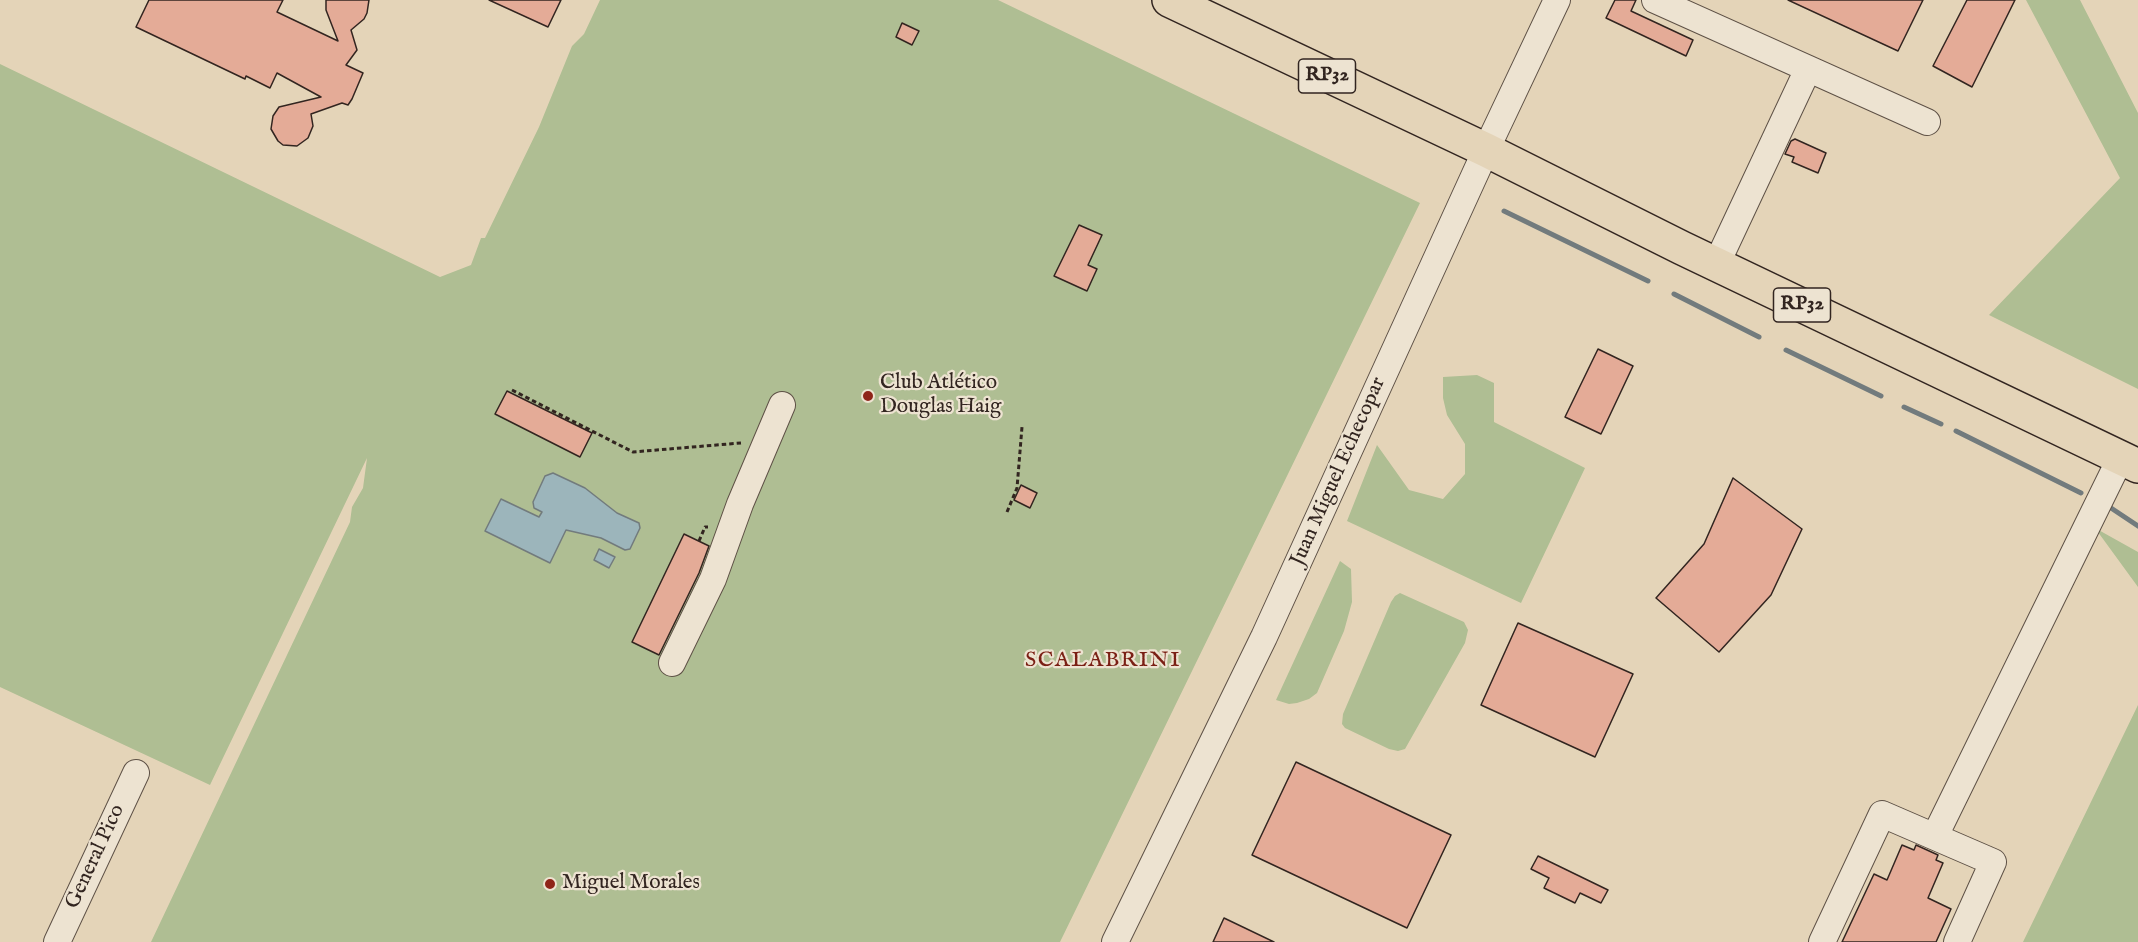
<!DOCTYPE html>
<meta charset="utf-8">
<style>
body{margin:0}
canvas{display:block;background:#e4d4b8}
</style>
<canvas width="2138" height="942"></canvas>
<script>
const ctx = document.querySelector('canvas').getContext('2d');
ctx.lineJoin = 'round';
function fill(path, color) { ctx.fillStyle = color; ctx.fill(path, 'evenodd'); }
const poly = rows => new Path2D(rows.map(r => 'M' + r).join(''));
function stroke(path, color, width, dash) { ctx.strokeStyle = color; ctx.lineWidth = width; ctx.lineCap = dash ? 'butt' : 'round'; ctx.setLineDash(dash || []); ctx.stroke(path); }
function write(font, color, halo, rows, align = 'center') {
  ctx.font = font + ' "IM FELL English",serif'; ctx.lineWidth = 4.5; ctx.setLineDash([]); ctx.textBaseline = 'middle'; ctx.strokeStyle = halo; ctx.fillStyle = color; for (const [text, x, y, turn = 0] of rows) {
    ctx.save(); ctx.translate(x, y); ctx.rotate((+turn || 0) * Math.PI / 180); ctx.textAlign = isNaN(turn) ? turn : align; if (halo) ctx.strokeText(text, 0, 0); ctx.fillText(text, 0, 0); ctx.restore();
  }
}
fill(poly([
 [600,0,998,0,1420,203,1060,942,151,942,350,522,352,507,363,488,367,458,210,785,0,687,0,64,440,277,471,265,481,238,485,238,539,127,572,46,584,34],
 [2026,0,2080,0,2138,113,2138,389,1989,315,2120,178],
 [1477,375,1494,383,1494,422,1585,468,1521,603,1347,521,1377,445,1409,490,1443,499,1465,474,1465,444,1447,415,1443,398,1443,377],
 [2095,528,2138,552,2138,587],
 [1340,561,1351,569,1352,602,1344,631,1317,693,1309,699,1297,703,1289,704,1276,700],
 [1400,593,1464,622,1468,630,1465,643,1405,749,1398,751,1389,749,1345,728,1342,724,1343,714,1391,602,1395,596],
 [2138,705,2138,942,2023,942]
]), '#afbe93');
const water = poly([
 [553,473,585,488,617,513,639,523,640,528,630,549,625,550,601,538,566,530,550,563,485,531,501,499,539,517,542,512,534,508,533,502,545,476,553,473],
 [599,549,615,557,609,568,594,560,599,549]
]);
fill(water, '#9cb5bb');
stroke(water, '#727b7d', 1.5);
stroke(poly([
 [1504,211,1648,281],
 [1674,294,1759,337],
 [1786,350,1881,396],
 [1904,407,1941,424],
 [1956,431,2081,493],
 [2111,508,2138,526]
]), '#727b7d', 5);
const building = poly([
 [149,0,283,0,277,12,338,41,326,10,326,0,369,0,367,13,364,19,351,30,357,50,346,65,363,73,352,99,348,105,342,103,311,114,313,126,308,138,297,146,283,145,278,141,271,129,273,116,279,107,321,97,277,73,270,88,246,76,245,79,136,27,149,0],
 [489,0,561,0,548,27,489,0],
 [1615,0,1636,0,1631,11,1693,40,1686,56,1606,18,1615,0],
 [1788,0,1923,0,1898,51,1788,0],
 [1967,0,2015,0,1972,87,1933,66,1967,0],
 [902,23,919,31,912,45,896,37,902,23],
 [1795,139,1826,153,1818,173,1792,162,1794,157,1785,154,1791,141,1795,139],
 [1079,225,1102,235,1088,265,1097,269,1087,291,1054,276,1079,225],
 [1598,349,1633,366,1601,434,1565,417,1598,349],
 [507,391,592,433,580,457,495,414,507,391],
 [1733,478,1802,529,1771,595,1719,652,1656,598,1704,544,1733,478],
 [1021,485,1037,493,1030,508,1014,500,1021,485],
 [684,534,709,546,699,573,659,655,632,642,684,534],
 [1518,623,1633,674,1595,757,1481,705,1518,623],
 [1296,762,1451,835,1407,928,1252,855,1296,762],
 [1902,845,1914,850,1916,845,1938,855,1936,860,1943,863,1928,898,1951,909,1936,942,1842,942,1874,874,1887,880,1902,845],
 [1538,856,1608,890,1601,903,1580,893,1575,903,1544,888,1549,878,1531,869,1538,856],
 [1224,918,1274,942,1213,942,1224,918]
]);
fill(building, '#e4ab97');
stroke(building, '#322520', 1.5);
const minor = poly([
 [1655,0,1927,122],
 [1717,263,1808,69],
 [672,663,713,579,740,504,782,405],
 [1935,836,2121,457],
 [57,942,136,773],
 [1115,942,1264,637,1486,150,1557,0],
 [1822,942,1882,814,1993,862,1957,942]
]);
const major = poly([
 [1169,0,1486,150,1682,248,2138,466]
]);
stroke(minor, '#5e5146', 28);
stroke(major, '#322520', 36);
stroke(poly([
 [512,390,633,452,741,443],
 [1007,512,1017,488,1022,427],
 [699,541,705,527,708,527]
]), '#322520', 3, [4.5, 3]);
stroke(minor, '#ede3d1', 26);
stroke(major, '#e4d4b8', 33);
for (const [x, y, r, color] of [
 [868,396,6,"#8f2418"],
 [550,884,6,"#8f2418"]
]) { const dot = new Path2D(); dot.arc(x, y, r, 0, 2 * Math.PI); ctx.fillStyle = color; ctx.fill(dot); stroke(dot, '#ede3d1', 2); }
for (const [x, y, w] of [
 [1327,76,57],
 [1802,305,57]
]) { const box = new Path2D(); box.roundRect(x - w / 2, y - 17, w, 34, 4.5); ctx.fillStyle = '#ede3d1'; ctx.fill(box); stroke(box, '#322520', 1.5); }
write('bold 20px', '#322520', null, [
 ["RP32",1327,76],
 ["RP32",1802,305]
]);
write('21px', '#322520', '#ede3d1', [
 ["Club Atlético",880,384],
 ["Douglas Haig",880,408],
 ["Miguel Morales",562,884]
], 'left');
write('21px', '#322520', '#ede3d1', [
 ["Juan Miguel Echecopar",1339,472,-66],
 ["General Pico",96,857,-65]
]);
ctx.letterSpacing = '1.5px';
write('22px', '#7a1f14', '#ede3d1', [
 ["SCALABRINI",1103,661]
]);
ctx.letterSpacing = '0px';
</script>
